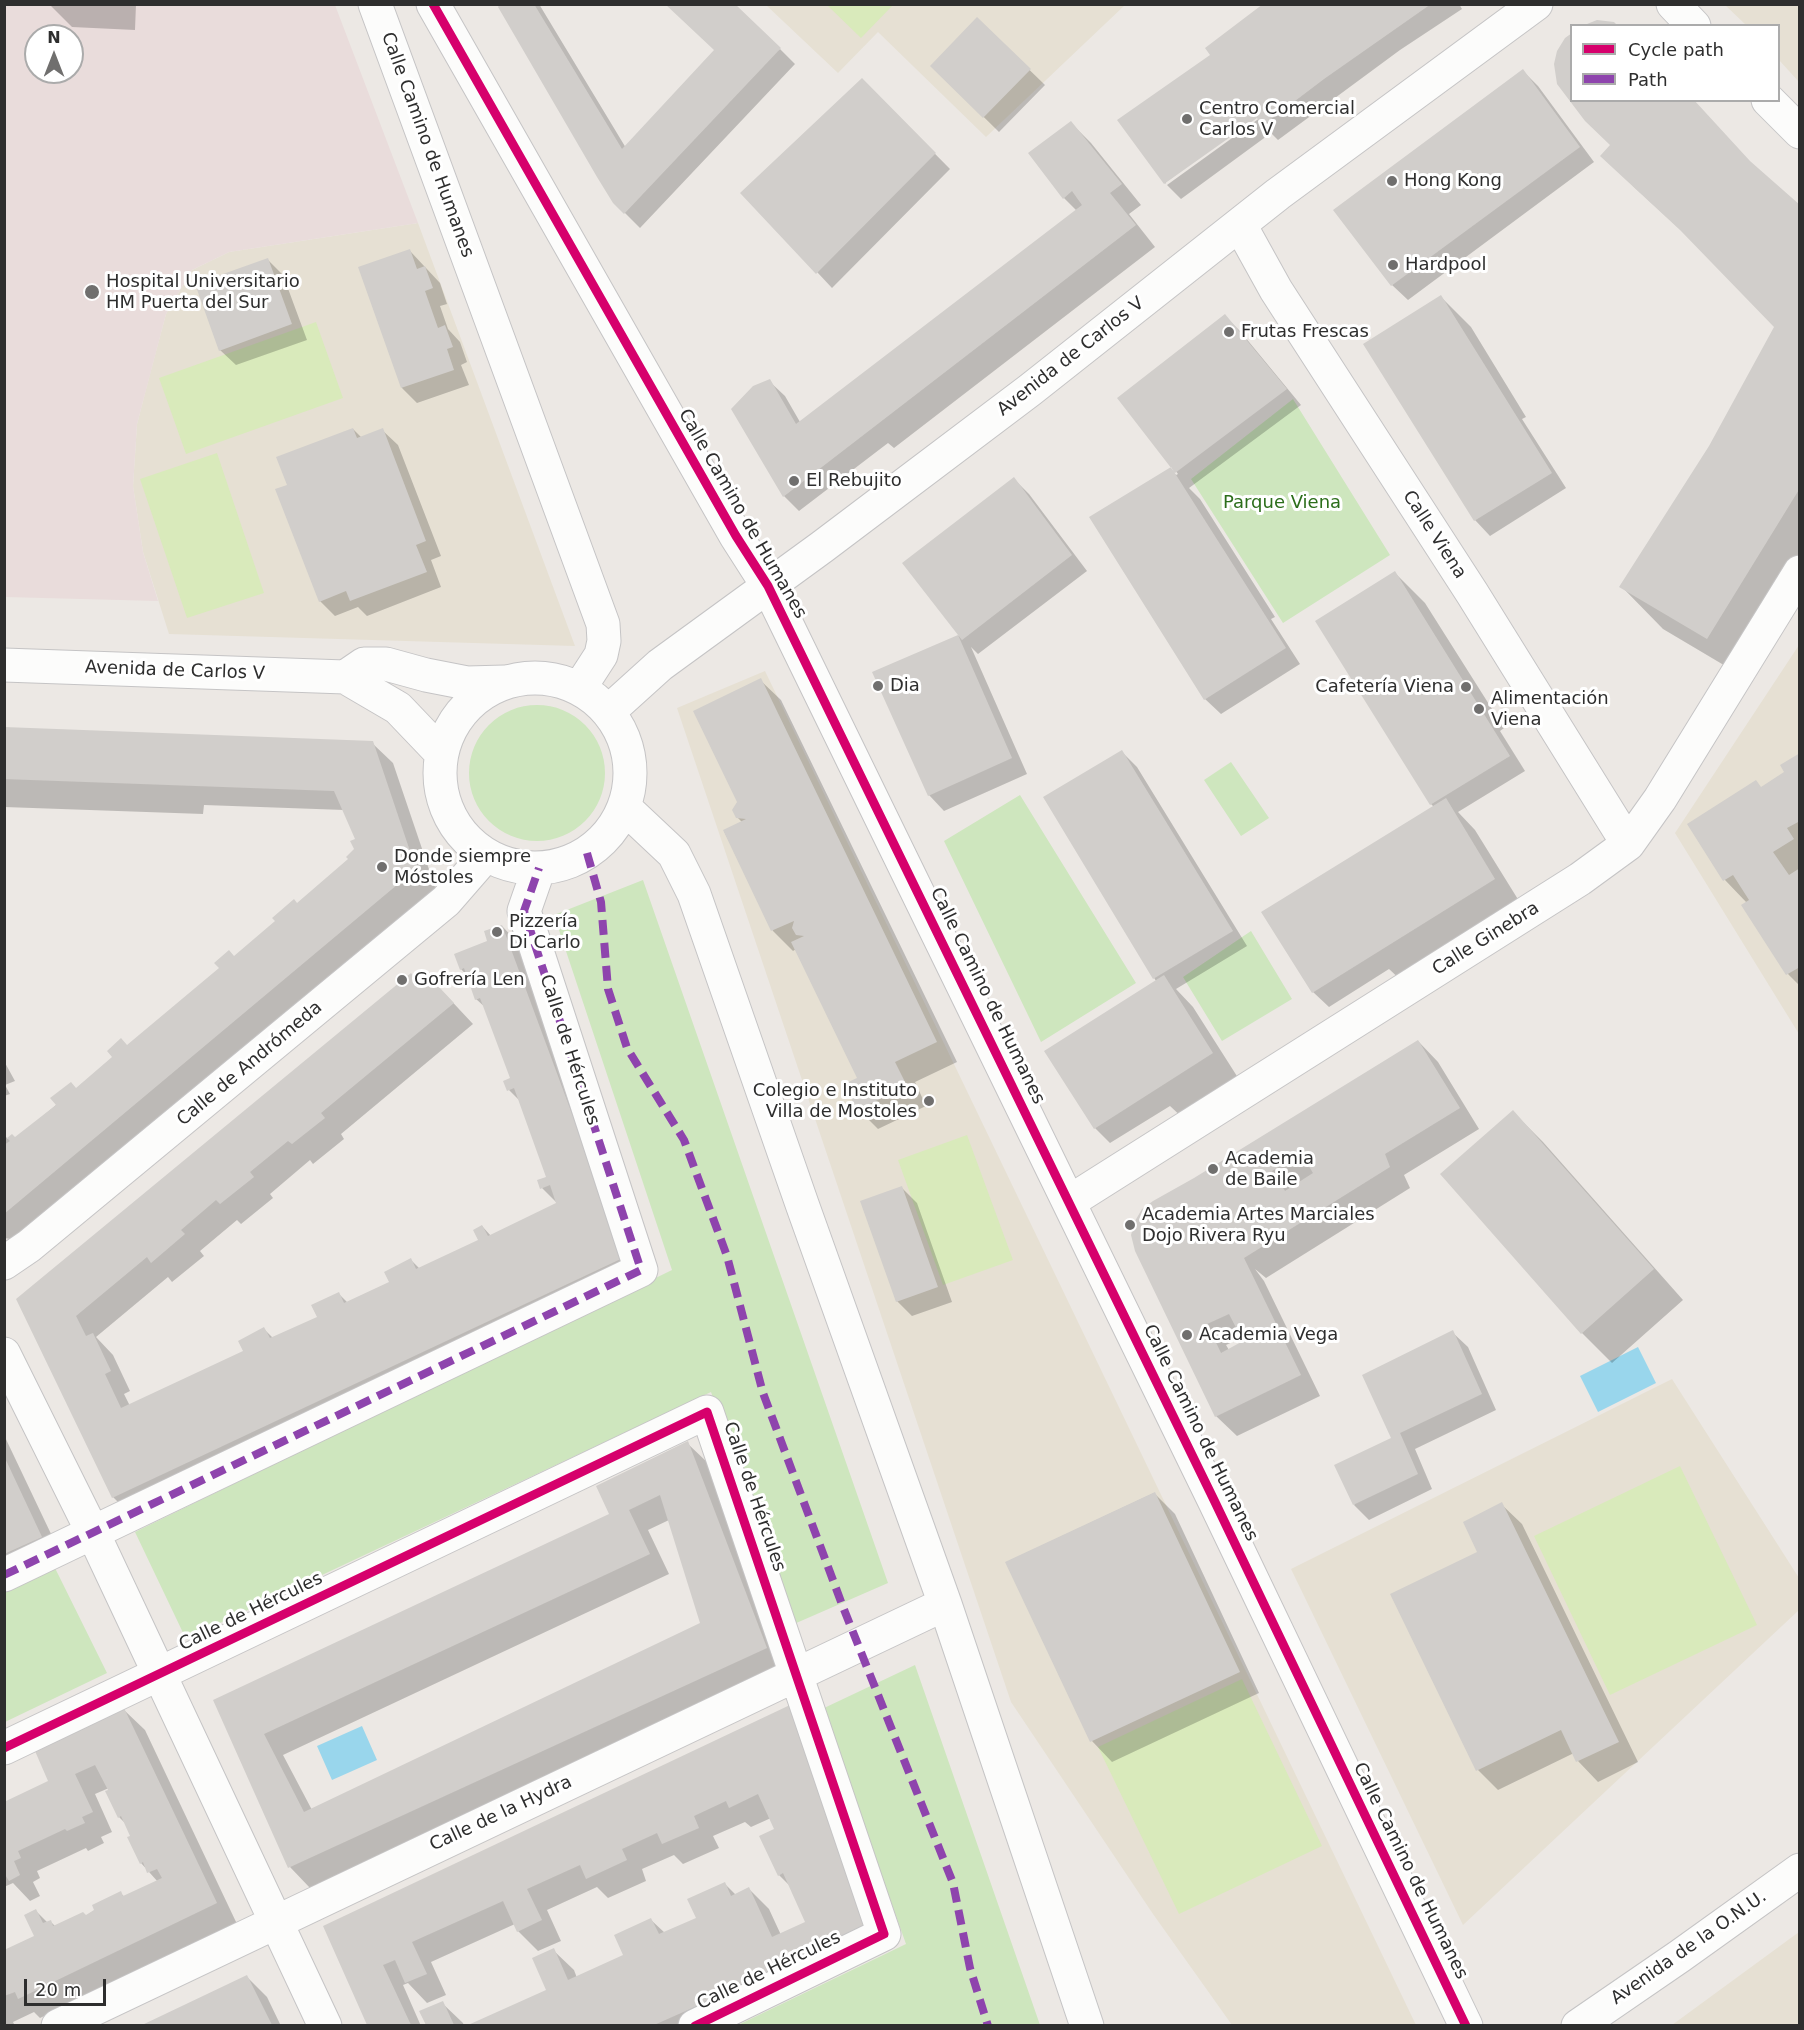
<!DOCTYPE html>
<meta charset="utf-8">
<style>
body{margin:0}
#map{position:relative;width:1804px;height:2030px;overflow:hidden;background:#ece8e4;font-family:"DejaVu Sans",sans-serif}
canvas{display:block}
.frame{position:absolute;inset:0;border:6px solid #2e2e2e;pointer-events:none}
.legend{position:absolute;left:1570px;top:24px;width:210px;height:78px;box-sizing:border-box;background:#fff;border:2px solid #ababab;margin:0;padding:8px 10px;list-style:none;font-size:18px;color:#2e2e2e}
.legend li{display:flex;align-items:center;gap:12px;height:30px}
.legend b{width:30px;border:2px solid #ababab}
.north{position:absolute;left:24px;top:24px;width:60px;height:60px;box-sizing:border-box;background:#fff;border:2px solid #ababab;border-radius:50%;rotate:0deg;font-size:16px;font-weight:700;line-height:24px;text-align:center;color:#2e2e2e}
.north::after{content:'';display:block;margin:auto;width:21px;height:27px;background:#706f6e;clip-path:polygon(50% 0,100% 100%,50% 72%,0 100%)}
.scale{position:absolute;left:24px;top:1979px;width:82px;height:27px;box-sizing:border-box;border:3px solid #2e2e2e;border-top:0;padding-left:8px;font-size:18px;line-height:21px;white-space:nowrap;color:#2e2e2e;-webkit-text-stroke:4px #fff;paint-order:stroke}
</style>
<div id="map">
<canvas width="1804" height="2030"></canvas>
<div class="frame"></div>
<ul class="legend">
<li><b style="height:8px;background:#d6006c"></b>Cycle path</li>
<li><b style="height:8px;background:#8e44ad"></b>Path</li>
</ul>
<div class="north">N</div>
<div class="scale">20 m</div>
</div>
<script>
const ctx = document.querySelector('canvas').getContext('2d');
ctx.lineJoin = 'round';
function fill(path, color) { ctx.fillStyle = color; ctx.fill(path, 'evenodd'); }
const poly = rows => new Path2D(rows.map(r => 'M' + r).join(''));
function stroke(path, color, width, dash) { ctx.strokeStyle = color; ctx.lineWidth = width; ctx.lineCap = dash ? 'butt' : 'round'; ctx.setLineDash(dash || []); ctx.stroke(path); }
function write(font, color, halo, rows, align = 'center') {
  ctx.font = font + ' "DejaVu Sans",sans-serif'; ctx.lineWidth = 6; ctx.setLineDash([]); ctx.textBaseline = 'middle'; ctx.strokeStyle = halo; ctx.fillStyle = color; for (const [text, x, y, turn = 0] of rows) {
    ctx.save(); ctx.translate(x, y); ctx.rotate((+turn || 0) * Math.PI / 180); ctx.textAlign = isNaN(turn) ? turn : align; if (halo) ctx.strokeText(text, 0, 0); ctx.fillText(text, 0, 0); ctx.restore();
  }
}
fill(poly([
 [766,5,1125,5,986,137,878,32,838,73],
 [1725,5,1799,5,1799,82,1779,60,1778,26,1746,25],
 [418,223,575,646,169,634,143,552,133,486,137,424,151,370,166,314,192,270,229,252],
 [1799,645,1799,1034,1675,833],
 [765,671,1416,2025,1232,2025,1153,1914,1011,1702,677,708],
 [1672,1379,1799,1578,1799,1610,1463,1925,1291,1569],
 [1799,1932,1799,2025,1672,2025]
]), '#e6e0d3');
fill(poly([
 [5,4,335,5,418,223,229,252,192,270,166,314,137,424,133,486,143,552,158,601,5,597],
 [36,36,72,36,72,72,36,72]
]), '#e9dcdb');
fill(poly([
 [1293,399,1390,555,1283,623,1191,479],
 '469 773a68 68 0 1 1 136 0a68 68 0 1 1-136 0Z',
 [1231,762,1269,818,1241,836,1204,780],
 [1020,795,1136,983,1041,1042,944,841],
 [643,880,888,1583,794,1624,711,1392,186,1639,135,1532,672,1270,554,915],
 [1251,931,1292,999,1222,1041,1183,977],
 [54,1566,107,1673,5,1722,5,1590],
 [915,1665,1040,2025,736,2026,906,1944,822,1709]
]), '#cee6be');
fill(poly([
 [827,5,893,5,861,38],
 [316,322,343,398,186,454,159,378],
 [217,453,264,593,187,618,140,479],
 [967,1135,1013,1260,943,1285,898,1160],
 [1680,1466,1757,1625,1610,1695,1534,1536],
 [1242,1679,1322,1846,1179,1914,1098,1747]
]), '#d9eabb');
fill(poly([
 [1638,1347,1656,1383,1598,1412,1580,1376],
 [362,1726,377,1760,332,1780,317,1746]
]), '#99d6ec');
fill(poly([
 [49,4,136,4,135,30,72,27],
 [499,4,539,4,626,148,780,49,795,64,640,228,614,202],
 [1266,4,1459,4,1462,9,1400,50,1278,140,1271,133,1181,199,1167,185,1264,115,1262,112,1166,182,1166,184,1119,120,1212,55],
 [977,19,1045,85,999,132,932,66],
 [1523,71,1538,86,1594,162,1408,300,1392,285],
 [862,80,950,169,832,288,817,272],
 [1071,123,1091,143,1141,205,1129,214,1155,247,894,448,888,443,799,511,784,496,769,381,785,396,800,422,1077,211,1064,198],
 [1756,168,1800,207,1800,599,1749,680,1663,629,1621,586,1710,446,1776,326,1694,242,1633,186],
 [410,251,440,283,447,304,440,306,448,329,460,342,467,362,461,365,469,385,417,403,402,388],
 [268,260,283,275,307,340,236,365,220,350],
 [1441,297,1471,327,1526,417,1522,419,1566,488,1490,536,1475,520],
 [1225,316,1240,331,1301,405,1189,488,1200,499,1275,617,1271,619,1300,664,1221,714,1205,699,1166,637,1170,469,1176,475,1178,474,1119,398],
 [353,429,362,438,382,430,398,445,441,556,431,560,441,587,367,616,358,607,335,616,320,601],
 [1014,479,1029,494,1087,571,978,654,971,647,1027,774,944,811,929,795,874,673,960,635],
 [1395,573,1425,603,1504,728,1500,731,1525,771,1458,812,1475,830,1524,909,1405,984,1389,969,1329,1007,1313,992,1434,807,1431,804],
 [760,680,781,700,957,1062,915,1082,926,1106,878,1129,858,1109,859,1079,796,949,793,951,773,931,724,831,742,822,737,817],
 [4,729,372,743,393,763,436,890,17,1240,4,1238,4,1135,8,1139,12,1136,15,1139,234,958,350,859,355,849,357,840,344,810,204,805,203,814,4,807],
 [1122,752,1137,767,1247,946,1176,989,1193,1007,1242,1084,1185,1120,1170,1106,1110,1143,1095,1128,1156,981,1045,797],
 [1800,755,1798,869,1800,986,1788,974,1743,905,1747,903,1725,880,1689,825,1762,788,1786,773],
 [502,926,522,947,644,1277,134,1518,113,1497,18,1300,416,980,444,993,473,1024,341,1134,344,1139,313,1164,310,1160,270,1194,273,1198,241,1224,237,1220,200,1251,204,1256,172,1282,168,1277,96,1337,113,1355,130,1391,124,1394,130,1406,245,1351,264,1329,273,1338,319,1317,339,1294,348,1303,391,1283,411,1260,420,1269,480,1241,482,1226,491,1236,558,1204,542,1188,548,1178,520,1101,509,1090,512,1079,486,1008,476,999,468,977,461,969,489,942],
 [1418,1041,1438,1062,1479,1129,1404,1175,1410,1188,1266,1278,1255,1269,1264,1281,1320,1396,1237,1436,1216,1416,1160,1301,1194,1179],
 [1243,1337,1245,1342,1229,1350,1226,1345],
 [4,1061,15,1081,5,1085,10,1094,4,1096],
 [1513,1112,1543,1142,1683,1300,1612,1363,1582,1333],
 [902,1188,917,1203,952,1302,912,1316,897,1301],
 [1452,1332,1468,1347,1496,1410,1415,1449,1432,1489,1369,1520,1354,1505],
 [4,1435,62,1557,4,1584],
 [687,1443,708,1463,786,1668,310,1888,290,1867,215,1701,611,1514],
 [669,1520,702,1623,312,1810,283,1755,669,1574,648,1530],
 [1154,1493,1175,1514,1259,1693,1112,1762,1092,1741,1007,1562],
 [1501,1504,1522,1524,1638,1762,1598,1782,1578,1761,1574,1753,1498,1790,1478,1770,1480,1552],
 [124,1710,145,1730,237,1924,40,2018,34,2012,13,2022,15,2026,4,2026,4,1951,36,1936,36,1911,48,1923,50,1921,56,1927,86,1916,120,1893,125,1897,158,1882,141,1863,132,1837,126,1824,119,1817,109,1788,95,1794,112,1832,101,1837,104,1843,88,1851,86,1848,37,1871,40,1878,33,1882,40,1896,30,1901,13,1883,4,1887,4,1804,50,1782],
 [810,1727,895,1947,720,2026,472,2026,548,1991,553,1950,574,1970,577,1978,625,1956,651,1920,665,1933,698,1918,724,1883,736,1895,749,1889,769,1909,781,1935,807,1923,790,1886,779,1875,776,1830,771,1818,751,1827,745,1822,713,1836,719,1848,683,1864,674,1855,642,1869,646,1881,608,1898,597,1887,547,1910,561,1941,538,1951,518,1931,515,1924,431,1962,446,1995,427,2003,408,1983,403,1985,421,2026,369,2026,325,1926],
 [247,1977,267,1997,281,2026,145,2026],
 [442,2003,463,2023,464,2026,427,2026,421,2012]
]), '#0003');
fill(poly([
 [500,4,534,4,622,149,714,50,665,4,735,4,781,48,624,214,613,203,597,177,498,7],
 [1263,4,1431,4,1324,79,1262,126,1257,118,1164,184,1117,120,1210,55,1205,48],
 [977,17,1031,69,983,118,930,66],
 [1597,20,1614,22,1618,26,1582,26],
 [1572,33,1572,100,1694,100,1750,161,1800,205,1800,488,1707,639,1619,587,1709,446,1774,327,1680,230,1600,156,1610,145,1585,121,1557,84,1554,64,1557,51,1565,38],
 [1523,69,1580,147,1391,286,1333,210],
 [862,78,936,153,816,274,740,193],
 [1071,121,1122,184,1110,193,1136,225,783,497,731,409,753,386,770,379,796,424,1082,205,1072,191,1063,199,1028,153],
 [410,249,417,269,425,266,433,288,425,291,438,328,445,325,453,347,447,349,454,370,401,388,358,267],
 [268,258,292,324,219,351,195,284],
 [1441,295,1552,473,1474,521,1363,344],
 [1225,314,1287,389,1175,473,1117,398],
 [353,428,357,438,383,428,426,541,416,545,427,572,350,601,346,591,319,602,275,489,287,485,276,457],
 [1171,467,1286,648,1204,700,1089,517],
 [1014,477,1072,555,962,640,958,635,1012,758,928,796,872,672,958,635,902,563],
 [1395,571,1510,756,1430,805,1315,621],
 [761,678,937,1042,895,1062,907,1086,857,1110,844,1084,857,1078,791,942,804,936,796,935,792,928,794,921,771,931,723,830,746,819,736,818,732,810,737,802,693,711],
 [4,727,373,741,416,869,4,1214,4,1145,10,1141,7,1138,12,1134,15,1137,56,1105,50,1098,71,1082,76,1088,112,1057,107,1051,121,1038,127,1045,219,968,214,963,229,950,234,956,275,921,272,918,294,899,297,903,348,859,346,857,354,849,350,841,355,839,334,791,4,779],
 [1122,750,1233,931,1153,979,1043,797],
 [1800,753,1800,821,1787,828,1794,839,1773,852,1789,875,1800,868,1800,967,1786,975,1741,905,1749,900,1733,875,1723,881,1687,824,1756,780,1761,787,1784,772,1780,765],
 [1446,798,1495,879,1312,993,1261,912],
 [502,925,625,1257,112,1498,16,1299,411,973,415,978,424,971,454,1003,321,1113,325,1118,292,1144,288,1141,250,1172,254,1177,220,1204,216,1200,181,1230,185,1234,151,1263,147,1257,76,1316,86,1336,93,1333,111,1371,105,1374,121,1408,243,1351,238,1341,264,1327,270,1338,317,1317,311,1305,339,1292,344,1303,389,1282,384,1272,411,1258,416,1269,478,1240,473,1230,482,1225,488,1236,556,1203,550,1185,540,1189,537,1180,546,1177,514,1088,507,1091,503,1081,510,1078,480,998,475,1000,464,968,460,970,454,954,487,941,484,931],
 [1164,975,1213,1053,1094,1129,1044,1051],
 [1418,1040,1460,1108,1385,1154,1390,1167,1244,1258,1301,1375,1215,1417,1135,1251,1131,1235,1135,1221,1142,1209,1153,1201,1194,1178],
 [1301,1153,1313,1173,1285,1191,1272,1171],
 [1229,1314,1243,1341,1221,1353,1207,1324],
 [1513,1110,1654,1269,1581,1334,1440,1174],
 [902,1186,938,1287,896,1302,860,1201],
 [1453,1330,1482,1394,1400,1433,1418,1474,1353,1505,1334,1465,1391,1438,1362,1375],
 [688,1441,767,1648,288,1868,213,1700,609,1514,596,1486],
 [660,1495,700,1623,304,1812,264,1734,650,1554,629,1510],
 [4,1456,42,1537,4,1554],
 [1155,1492,1240,1672,1090,1742,1005,1562],
 [1502,1502,1619,1742,1576,1762,1561,1730,1476,1771,1390,1594,1477,1552,1463,1522],
 [790,1705,875,1927,654,2025,468,2025,546,1990,532,1958,554,1948,568,1980,623,1955,614,1935,651,1918,659,1934,696,1918,687,1899,725,1882,731,1896,749,1887,772,1937,805,1922,783,1873,778,1876,759,1836,774,1829,758,1794,729,1808,726,1801,694,1816,699,1828,662,1844,657,1833,622,1849,627,1860,586,1879,580,1865,527,1889,542,1920,517,1932,503,1901,412,1942,427,1974,405,1983,395,1960,383,1965,411,2025,367,2025,323,1926],
 [124,1708,217,1903,18,1999,15,1992,4,1996,4,1950,34,1936,24,1915,36,1909,43,1923,51,1920,53,1926,83,1912,86,1915,94,1910,92,1905,121,1891,123,1896,162,1878,157,1869,147,1873,143,1862,140,1864,127,1837,130,1836,121,1816,118,1818,105,1791,108,1790,95,1765,75,1774,93,1812,82,1817,85,1823,67,1831,65,1829,18,1851,21,1858,14,1861,20,1875,9,1881,4,1873,4,1802,48,1781,35,1751],
 [247,1975,272,2025,142,2025],
 [443,2001,454,2025,426,2025,419,2011]
]), '#d1cecb');
const minor = poly([
 [375,4,603,624,604,641,601,655,579,689],
 [433,4,736,536,768,586,1214,1500,1466,2026],
 [1673,4,1694,26],
 [1768,100,1800,132],
 [1240,225,1276,290,1472,593,1628,844],
 [4,665,345,677,398,708,441,753],
 [345,677,364,664,386,664,426,675,467,683,505,682],
 '440 773a95 95 0 1 1 190 0a95 95 0 1 1-190 0Z',
 [608,712,660,665,822,547,1030,390,1278,194,1536,4],
 [624,807,674,854,694,894,802,1204,945,1604,1087,2026],
 [1069,1202,1580,879,1628,844,1660,799,1800,572],
 [4,1263,29,1246,446,901,486,855],
 [4,1354,93,1533,325,2026],
 [4,1575,641,1270,524,911,539,868],
 [4,1748,707,1412,884,1934,695,2026],
 [58,2026,945,1604],
 [1578,2026,1680,1956,1800,1870]
]);
stroke(minor, '#c5c4c5', 35);
stroke(minor, '#fcfcfb', 33);
stroke(poly([
 [587,853,601,902,608,989,627,1048,684,1140,727,1256,763,1393,843,1607,953,1883,970,1968,988,2026],
 [4,1575,641,1270,524,911,539,868]
]), '#8e44ad', 8, [15, 8]);
stroke(poly([
 [433,4,736,536,768,586,1214,1500,1466,2026],
 [4,1748,707,1412,884,1934,695,2026]
]), '#d6006c', 9);
for (const [x, y, r, color] of [
 [1187,119,6,"#706f6e"],
 [1392,181,6,"#706f6e"],
 [1393,265,6,"#706f6e"],
 [92,292,8,"#706f6e"],
 [1229,332,6,"#706f6e"],
 [794,481,6,"#706f6e"],
 [878,686,6,"#706f6e"],
 [1466,687,6,"#706f6e"],
 [1479,709,6,"#706f6e"],
 [382,867,6,"#706f6e"],
 [497,932,6,"#706f6e"],
 [402,980,6,"#706f6e"],
 [929,1101,6,"#706f6e"],
 [1213,1169,6,"#706f6e"],
 [1130,1225,6,"#706f6e"],
 [1187,1335,6,"#706f6e"]
]) { const dot = new Path2D(); dot.arc(x, y, r, 0, 2 * Math.PI); ctx.fillStyle = color; ctx.fill(dot); stroke(dot, '#fff', 2); }
write('18px', '#2e2e2e', '#fff', [
 ["Centro Comercial",1199,109],
 ["Carlos V",1199,130],
 ["Hong Kong",1404,181],
 ["Hardpool",1405,265],
 ["Hospital Universitario",106,282],
 ["HM Puerta del Sur",106,303],
 ["Frutas Frescas",1241,332],
 ["El Rebujito",806,481],
 ["Dia",890,686],
 ["Cafetería Viena",1454,687,"right"],
 ["Alimentación",1491,699],
 ["Viena",1491,720],
 ["Donde siempre",394,857],
 ["Móstoles",394,878],
 ["Pizzería",509,922],
 ["Di Carlo",509,943],
 ["Gofrería Len",414,980],
 ["Colegio e Instituto",917,1091,"right"],
 ["Villa de Mostoles",917,1112,"right"],
 ["Academia",1225,1159],
 ["de Baile",1225,1180],
 ["Academia Artes Marciales",1142,1215],
 ["Dojo Rivera Ryu",1142,1236],
 ["Academia Vega",1199,1335]
], 'left');
write('18px', '#2e2e2e', '#fff', [
 ["Calle Camino de Humanes",427,145,70],
 ["Avenida de Carlos V",1071,357,-38],
 ["Calle Camino de Humanes",742,514,60],
 ["Calle Viena",1434,535,57],
 ["Avenida de Carlos V",175,671,2],
 ["Calle Ginebra",1486,939,-32],
 ["Calle Camino de Humanes",987,996,64],
 ["Calle de Hércules",569,1050,72],
 ["Calle de Andrómeda",250,1064,-40],
 ["Calle Camino de Humanes",1200,1433,64],
 ["Calle de Hércules",754,1497,71],
 ["Calle de Hércules",251,1612,-26],
 ["Calle de la Hydra",501,1814,-25],
 ["Calle Camino de Humanes",1410,1871,64],
 ["Avenida de la O.N.U.",1689,1948,-35],
 ["Calle de Hércules",769,1971,-26]
]);
write('18px', '#2c6e1b', '#fff', [
 ["Parque Viena",1282,503]
]);
</script>
